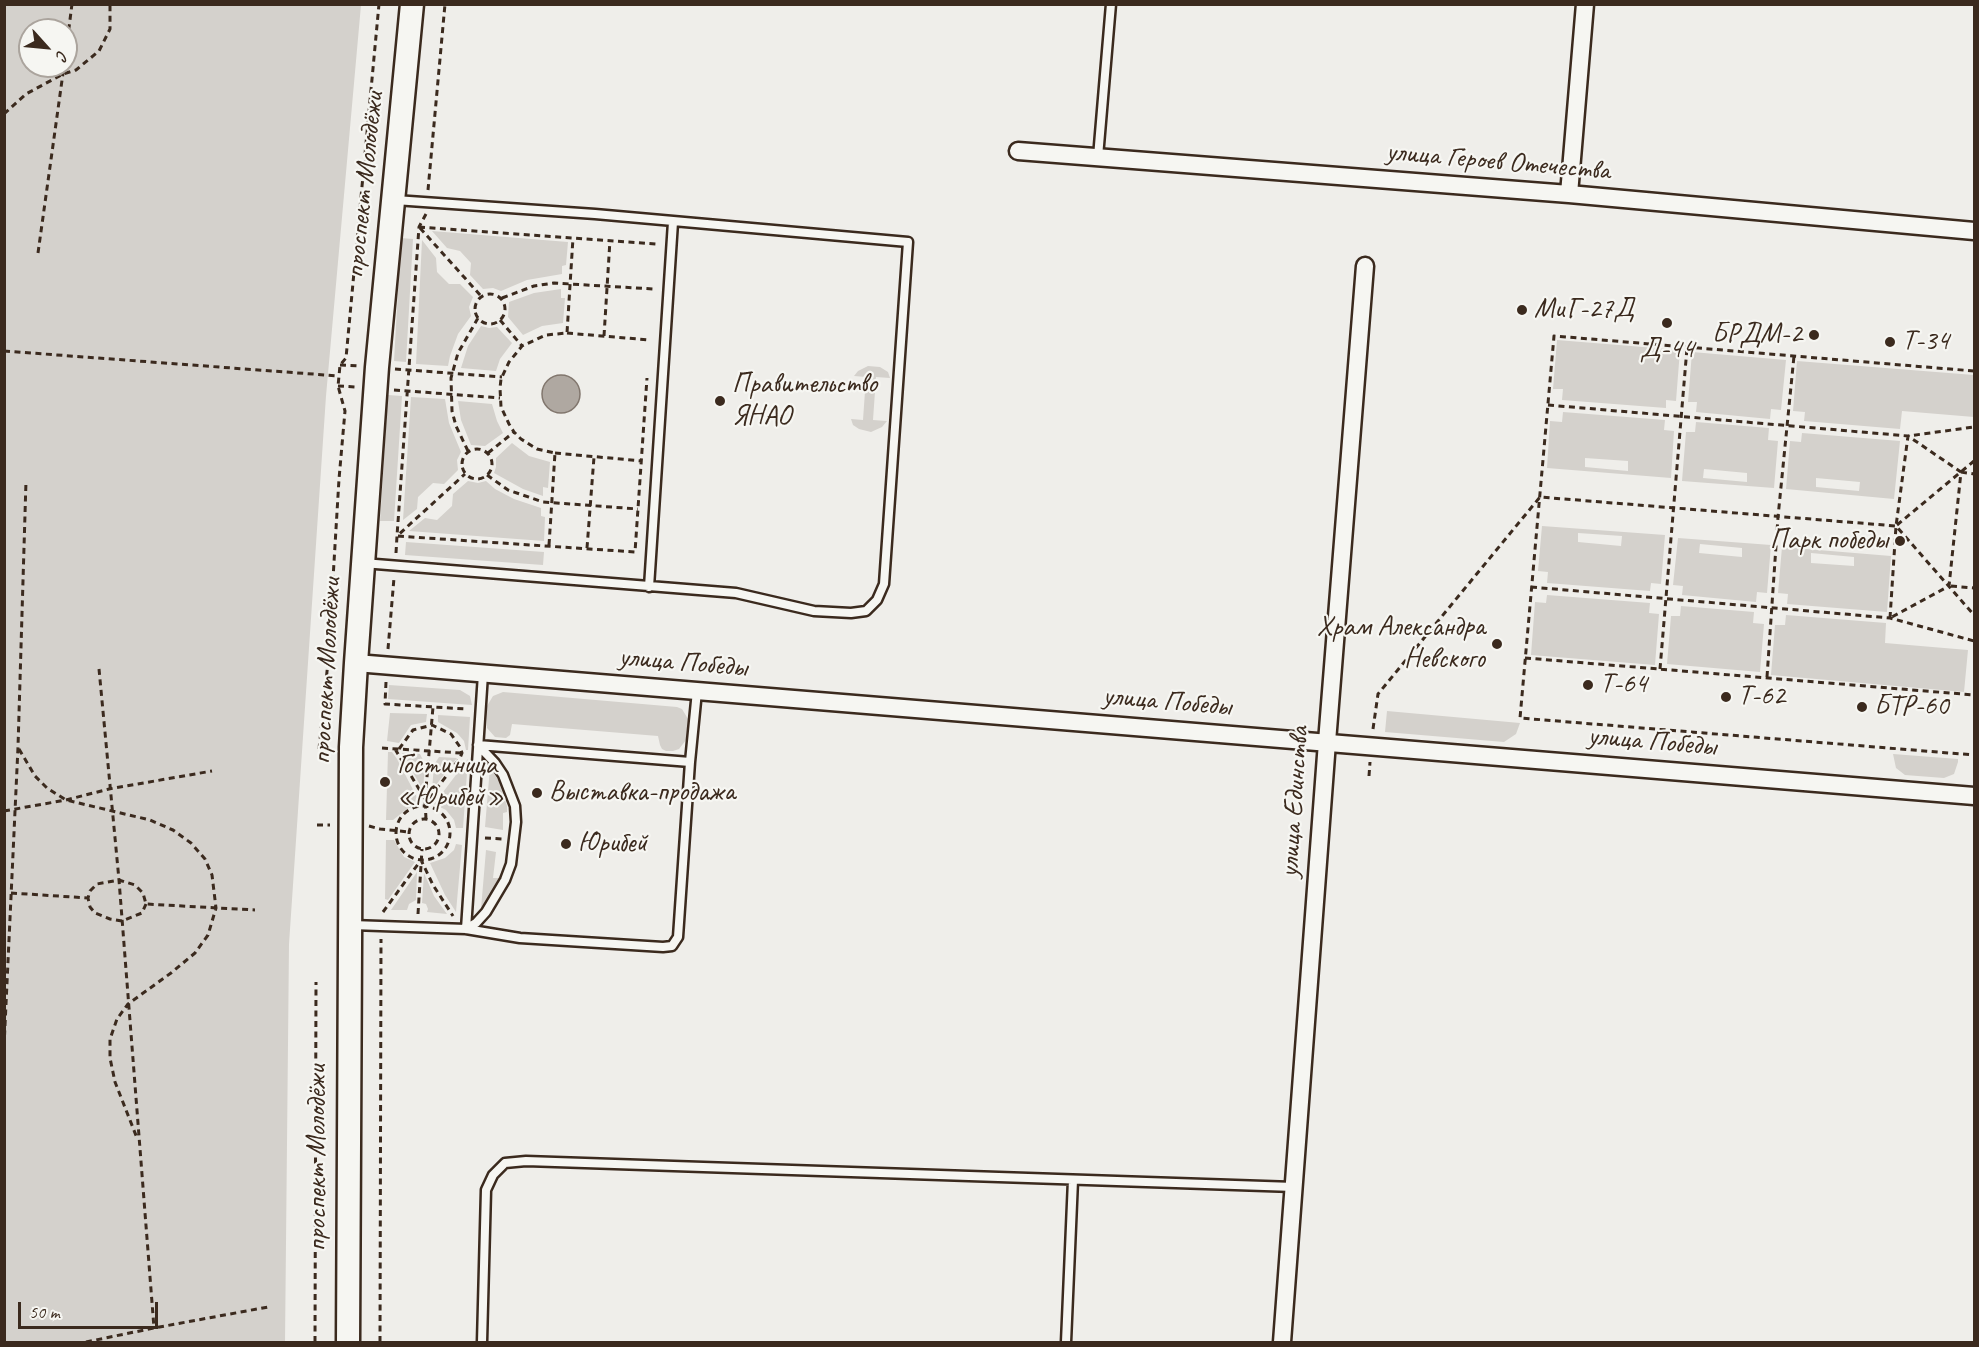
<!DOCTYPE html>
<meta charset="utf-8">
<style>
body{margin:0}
#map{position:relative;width:1979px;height:1347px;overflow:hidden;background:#efeeea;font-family:Caveat,sans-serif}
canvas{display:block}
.frame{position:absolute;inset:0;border:6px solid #3b2a1e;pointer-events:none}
.north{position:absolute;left:18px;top:18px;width:60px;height:60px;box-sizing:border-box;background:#f6f6f2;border:2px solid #aba49d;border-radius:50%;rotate:117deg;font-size:16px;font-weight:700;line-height:24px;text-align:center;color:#3b2a1e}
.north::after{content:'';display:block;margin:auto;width:21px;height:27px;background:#3b2a1e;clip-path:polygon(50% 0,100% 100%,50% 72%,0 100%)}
.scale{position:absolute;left:18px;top:1302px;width:140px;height:27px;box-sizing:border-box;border:3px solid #3b2a1e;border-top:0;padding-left:8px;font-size:18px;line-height:21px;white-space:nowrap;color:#3b2a1e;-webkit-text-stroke:4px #f6f6f2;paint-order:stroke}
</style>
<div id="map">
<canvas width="1979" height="1347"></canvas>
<div class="frame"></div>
<div class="north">С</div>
<div class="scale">50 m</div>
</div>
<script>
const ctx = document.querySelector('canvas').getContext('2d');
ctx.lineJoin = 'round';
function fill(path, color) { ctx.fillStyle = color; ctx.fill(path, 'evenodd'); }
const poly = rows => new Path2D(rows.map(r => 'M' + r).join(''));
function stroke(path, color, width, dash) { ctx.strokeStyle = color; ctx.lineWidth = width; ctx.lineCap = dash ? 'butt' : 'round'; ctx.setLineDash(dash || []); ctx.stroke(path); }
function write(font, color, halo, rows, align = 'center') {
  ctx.font = font + ' Caveat,sans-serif'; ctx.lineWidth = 4.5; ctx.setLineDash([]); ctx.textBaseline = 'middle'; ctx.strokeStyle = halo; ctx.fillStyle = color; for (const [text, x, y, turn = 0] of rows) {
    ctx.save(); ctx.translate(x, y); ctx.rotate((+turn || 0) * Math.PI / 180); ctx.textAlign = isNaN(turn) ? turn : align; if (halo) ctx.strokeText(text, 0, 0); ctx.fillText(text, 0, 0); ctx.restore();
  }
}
fill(poly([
 [5,4,361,5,326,396,289,944,285,1342,5,1342],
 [30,30,66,30,66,66,30,66],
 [432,231,568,242,566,265,562,266,562,274,527,280,501,291,493,288,483,289,470,275,471,263,460,251,447,248],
 [401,238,413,239,406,362,394,361],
 [422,240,436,258,437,272,449,284,460,284,473,297,469,307,471,316,458,334,450,356,448,366,416,364],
 [561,289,561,298,565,298,563,323,542,326,523,335,508,317,509,302,534,293],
 [481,326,489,328,497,327,512,343,500,359,496,371,461,368,468,346],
 [1557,340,1680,350,1676,401,1666,400,1666,408,1562,400,1563,389,1553,389],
 [1692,352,1786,360,1781,410,1771,409,1770,419,1696,412,1697,402,1688,402],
 [1797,361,1974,375,1974,417,1902,411,1900,429,1804,421,1805,412,1793,411],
 [868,366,880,367,888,372,890,378,876,377,873,420,887,421,882,427,871,432,859,429,853,425,851,419,863,420,866,377,854,376,858,371],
 [388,395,402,396,394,521,380,521],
 [411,397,445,399,449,423,461,452,457,460,458,470,444,484,433,483,418,497,417,509,403,520],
 [458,401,492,404,497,421,503,433,485,446,471,445,461,420],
 [1563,412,1665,420,1664,430,1674,431,1671,478,1547,468,1550,421,1562,422],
 [1585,458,1628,461,1628,471,1585,467],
 [1696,422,1769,428,1768,440,1778,441,1774,488,1682,481,1686,432,1695,432],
 [1704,469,1747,473,1747,482,1703,478],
 [1802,433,1900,441,1894,499,1786,489,1790,441,1801,442],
 [1816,478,1860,482,1859,491,1816,487],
 [512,443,529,456,550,462,548,488,543,487,543,496,523,489,494,473,496,467,496,458],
 [468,481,478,483,486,481,495,489,514,499,541,508,541,516,545,517,544,541,409,531,425,518,437,520,452,506,453,494],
 [1542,526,1665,535,1661,584,1651,583,1650,591,1547,583,1548,572,1538,571],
 [1578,533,1622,536,1621,546,1578,542],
 [1678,538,1771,545,1767,593,1757,592,1756,602,1682,595,1683,586,1673,585],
 [1700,544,1742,548,1742,557,1699,553],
 [406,542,544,552,543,565,405,555],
 [1782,547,1891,556,1887,612,1787,604,1788,594,1778,593],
 [1811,553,1854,557,1854,566,1811,563],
 [1547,595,1650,603,1649,613,1659,614,1655,665,1531,655,1535,602,1546,603],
 [1681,606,1754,612,1753,623,1764,624,1760,672,1667,664,1671,616,1680,616],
 [1786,615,1886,623,1885,643,1968,650,1964,692,1771,675,1775,625,1785,625],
 [389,685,460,690,470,696,472,705,388,699],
 [503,692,677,707,682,709,688,719,686,740,679,749,673,751,666,751,662,749,660,745,658,736,512,724,510,735,506,738,495,737,487,728,487,706,493,696],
 [1387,711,1520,723,1516,734,1504,742,1385,732],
 [390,713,427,714,426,722,411,725,399,743,387,741],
 [438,715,470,717,468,750,466,750,464,741,457,733,438,722],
 [388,752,392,752,397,759,420,803,407,809,393,820,386,820],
 [402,753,420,754,425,764,423,790],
 [1893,754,1958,759,1958,762,1954,774,1944,778,1905,775,1896,768],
 [439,757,457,758,432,790,434,765],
 [468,759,463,828,456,828,454,820,446,810,434,804],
 [490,767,498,780,507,806,507,812,503,813,503,830,485,827],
 [386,840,394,840,404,857,415,862,388,900,385,899],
 [456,844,462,845,456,912,445,895,430,863,445,858,454,850],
 [486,850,496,852,493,878,501,878,481,909],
 [417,872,416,900,409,904,407,910,391,910],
 [424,873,434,896,447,914,427,912,428,909,426,904,422,903]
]), '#d4d1cc');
const water = poly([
 '542 394a19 19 0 1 1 38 0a19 19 0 1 1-38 0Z'
]);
fill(water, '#afa8a1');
stroke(water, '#81766d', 1.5);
const lane = poly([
 [1098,157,1111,4],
 [363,563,736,593,814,611,851,613,866,611,877,600,884,584,908,242,595,214,395,200],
 [649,587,673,222],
 [478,745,690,762],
 [352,925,466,929,520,938,663,947,672,946,678,937,690,762,697,691],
 [466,929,483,674],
 [466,929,476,923,486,912,505,880,511,864,516,822,515,806,503,775,495,763,478,745],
 [482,1342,486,1190,493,1175,505,1163,526,1161,1294,1187],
 [1066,1342,1073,1180]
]);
const street = poly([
 [1018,151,1569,194,1974,231],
 [1569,194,1585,4],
 [356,663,1974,796],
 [1282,1342,1327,742,1365,266]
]);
const secondary = poly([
 [348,1342,351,747,356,663,377,367,412,4]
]);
stroke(lane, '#3b2a1e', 13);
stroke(street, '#3b2a1e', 21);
stroke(secondary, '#3b2a1e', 27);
stroke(poly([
 [66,51,72,4],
 [4,114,26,94,63,74,76,70,99,51,110,29,110,4],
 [428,190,445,4],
 [426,214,419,227,397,536,635,552,647,378],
 [419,227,657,244,657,246],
 [420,228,481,296],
 [38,253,64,66],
 '475 309a15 15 0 1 1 30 0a15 15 0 1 1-30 0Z',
 [502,298,534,286,554,283,654,289],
 [500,320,522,346],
 [567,333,650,340],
 [604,336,610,240],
 [4,351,339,376],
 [340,365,359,366],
 [395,369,502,377],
 [1974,371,1554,336,1520,718,1974,755],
 [338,386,355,387],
 [394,390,500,398],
 [1548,405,1908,436,1961,472,1949,586,1890,618],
 '462 464a15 15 0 1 1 30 0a15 15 0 1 1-30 0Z',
 [468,451,456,426,452,411,451,378,458,353,478,318],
 [488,453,514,432],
 [555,453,642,461],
 [1961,472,1974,474],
 [487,475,508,490,543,502,638,509],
 [1897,525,1974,461],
 [549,545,555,453,537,449,521,439,514,432,509,424,501,407,500,388,501,379,509,362,522,346,546,335,567,333,573,238],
 [587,548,594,457],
 [396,553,397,536,465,474],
 [1951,586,1974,588],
 [1531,587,1890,618,1974,641],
 [1890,618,1896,526,1908,436,1974,427],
 [388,649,394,578],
 [1525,658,1974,695],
 [99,669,119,880,154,1328],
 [1660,669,1687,348],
 [1767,677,1778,517,1794,356],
 [386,682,385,704,467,709],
 [1373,729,1378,694,1540,497,1896,526,1974,615],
 [382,748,461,753],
 [19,749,35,776,47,788,66,800,150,820,173,830,191,843,205,859,212,875,216,908,208,935,195,953,171,973,128,1004,117,1019,110,1039,110,1058,115,1082,137,1138],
 [319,749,328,662,339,479,345,411,338,386,339,376,340,365,346,358,379,4],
 [395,749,425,799],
 [399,749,413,730,432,725,451,734,460,747,462,753,460,758,428,800,426,806],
 [1369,776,1370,762],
 '396 833a27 27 0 1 1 54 0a27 27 0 1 1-54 0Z',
 [4,811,66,800,109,789,212,771],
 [426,819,425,800,433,707],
 '409 834a15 15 0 1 1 30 0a15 15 0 1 1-30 0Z',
 [317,825,330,825],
 [369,826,380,829,409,832],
 [485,838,502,839],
 [11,893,88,898],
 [146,904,142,913,122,921,110,919,95,913,90,907,88,898,90,891,97,884,119,880,135,885,143,893,146,904,255,910],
 [383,912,421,860,433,885,453,916],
 [418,914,422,849],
 [4,1047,18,747,26,481],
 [86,1342,154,1328,268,1307],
 [315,1342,316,982],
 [380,1342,381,939]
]), '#3b2a1e', 3, [6, 4.5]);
stroke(lane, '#f6f6f2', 8);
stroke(street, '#f6f6f2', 16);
stroke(secondary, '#f6f6f2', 22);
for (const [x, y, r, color] of [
 [1522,310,6,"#3b2a1e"],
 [1667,323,6,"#3b2a1e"],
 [1814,335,6,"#3b2a1e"],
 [1890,342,6,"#3b2a1e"],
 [720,401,6,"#3b2a1e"],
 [1900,541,6,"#3b2a1e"],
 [1497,644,6,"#3b2a1e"],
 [1588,685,6,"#3b2a1e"],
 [1726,697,6,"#3b2a1e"],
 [1862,707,6,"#3b2a1e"],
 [385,782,6,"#3b2a1e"],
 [537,793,6,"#3b2a1e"],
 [566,844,6,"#3b2a1e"]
]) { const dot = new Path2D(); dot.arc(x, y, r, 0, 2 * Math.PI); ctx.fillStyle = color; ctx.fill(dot); stroke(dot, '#f6f6f2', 2); }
write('28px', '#3b2a1e', '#f6f6f2', [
 ["улица Героев Отечества",1498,162,5],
 ["проспект Молодёжи",365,185,-84],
 ["улица Победы",683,663,5],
 ["проспект Молодёжи",327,671,-87],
 ["улица Победы",1167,702,5],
 ["улица Победы",1652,742,5],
 ["улица Единства",1295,802,-86],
 ["проспект Молодёжи",318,1158,-90]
]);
write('28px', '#3b2a1e', '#f6f6f2', [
 ["МиГ-27Д",1534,310],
 ["БРДМ-2",1802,335,"right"],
 ["Т-34",1902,342],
 ["Д-44",1667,350,"center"],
 ["Правительство",732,385],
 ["ЯНАО",732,417],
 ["Парк победы",1888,541,"right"],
 ["Храм Александра",1485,628,"right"],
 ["Невского",1485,660,"right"],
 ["Т-64",1600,685],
 ["Т-62",1738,697],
 ["БТР-60",1874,707],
 ["Гостиница",397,766],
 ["«Юрибей»",397,798],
 ["Выставка-продажа",549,793],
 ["Юрибей",578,844]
], 'left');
</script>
